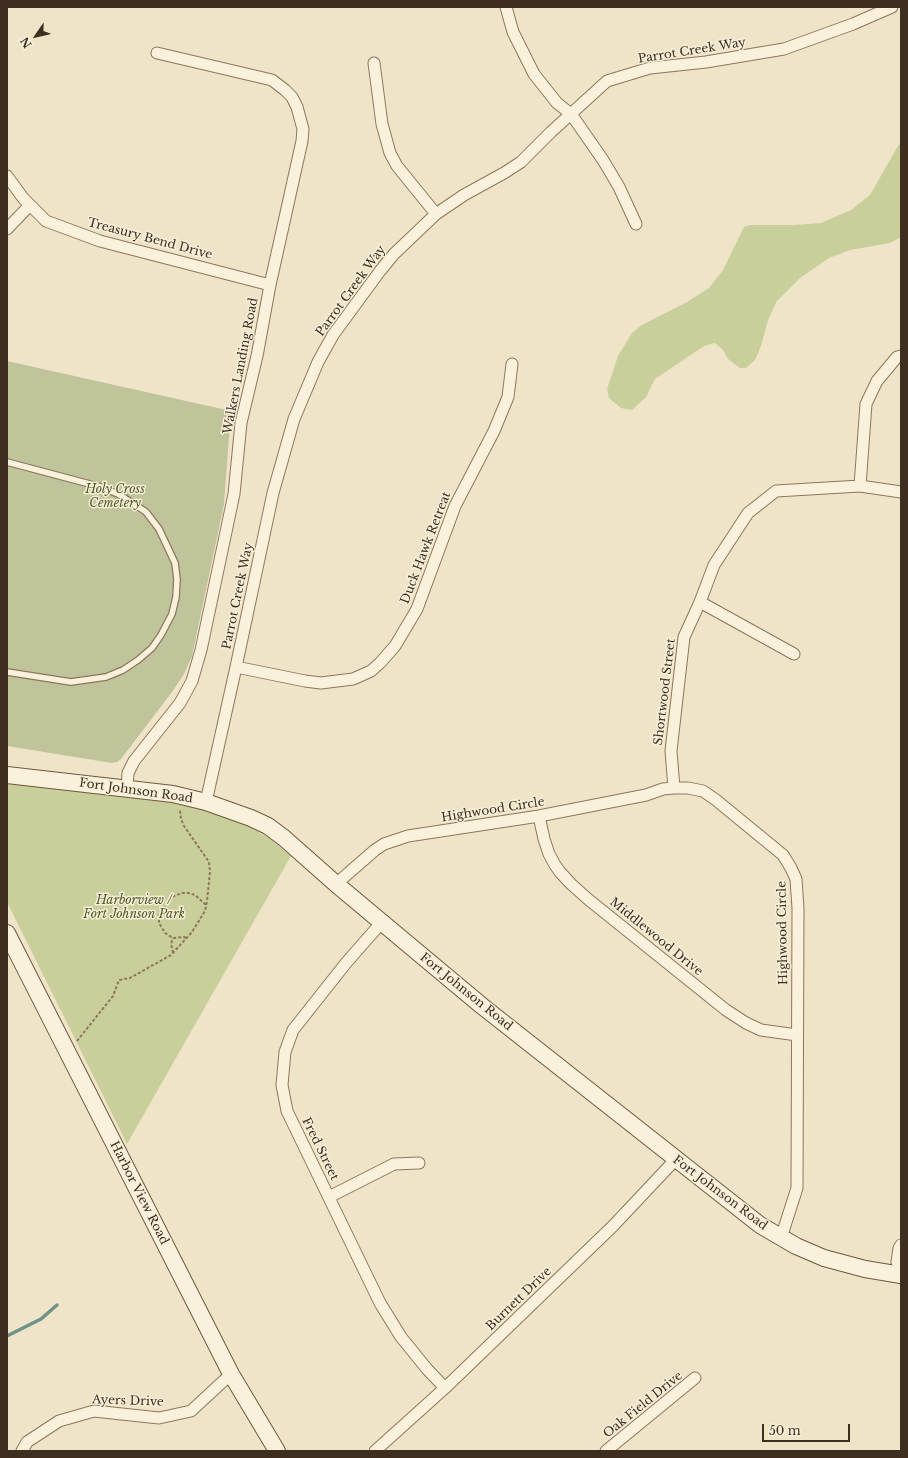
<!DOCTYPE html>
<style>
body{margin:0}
#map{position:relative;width:908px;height:1458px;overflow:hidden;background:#f0e4c8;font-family:"Libre Baskerville",serif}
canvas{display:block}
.frame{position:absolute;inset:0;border:8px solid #3d2e20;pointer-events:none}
.north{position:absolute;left:16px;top:16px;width:40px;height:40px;-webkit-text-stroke:3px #f7eed8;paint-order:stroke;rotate:236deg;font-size:11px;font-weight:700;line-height:16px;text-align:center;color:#3d2e20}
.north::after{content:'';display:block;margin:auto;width:14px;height:18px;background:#3d2e20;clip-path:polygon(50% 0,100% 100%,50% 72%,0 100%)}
.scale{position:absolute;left:762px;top:1424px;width:88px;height:18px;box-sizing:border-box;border:2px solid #3d2e20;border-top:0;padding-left:5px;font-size:12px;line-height:14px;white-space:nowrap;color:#3d2e20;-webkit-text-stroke:3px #f7eed8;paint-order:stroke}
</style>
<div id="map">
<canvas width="908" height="1458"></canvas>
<div class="frame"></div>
<div class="north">N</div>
<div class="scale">50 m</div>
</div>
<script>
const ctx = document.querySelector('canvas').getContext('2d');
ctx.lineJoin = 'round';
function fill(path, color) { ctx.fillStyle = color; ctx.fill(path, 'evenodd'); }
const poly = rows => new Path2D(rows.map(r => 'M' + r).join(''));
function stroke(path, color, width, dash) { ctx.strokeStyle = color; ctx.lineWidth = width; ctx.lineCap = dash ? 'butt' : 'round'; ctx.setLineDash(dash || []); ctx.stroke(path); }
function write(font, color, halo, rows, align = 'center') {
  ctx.font = font + ' "Libre Baskerville",serif'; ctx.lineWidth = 3; ctx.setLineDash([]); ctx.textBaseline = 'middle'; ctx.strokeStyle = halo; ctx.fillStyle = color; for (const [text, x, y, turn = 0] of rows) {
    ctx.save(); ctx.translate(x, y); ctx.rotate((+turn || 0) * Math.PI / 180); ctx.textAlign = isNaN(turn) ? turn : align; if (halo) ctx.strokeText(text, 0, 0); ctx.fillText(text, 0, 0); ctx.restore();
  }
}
fill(poly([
 [901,143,901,237,890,243,850,250,829,258,800,278,777,301,768,320,761,346,755,360,746,368,740,368,728,359,723,350,715,343,704,346,655,379,646,397,632,410,621,408,609,398,607,389,618,356,632,333,642,325,687,302,709,288,723,270,744,227,750,225,794,225,821,223,851,210,870,195,898,146],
 [7,782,128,795,171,802,204,809,235,819,266,836,291,856,127,1144,7,902]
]), '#c9cf9b');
fill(poly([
 [7,361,231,411,224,504,192,656,184,674,172,692,121,759,117,762,112,763,7,746]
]), '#bfc49a');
stroke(poly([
 [7,1336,41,1319,57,1305]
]), '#6f938a', 3.5);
const service = poly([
 [7,462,101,487,118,494,134,504,146,512,159,529,175,563,177,579,176,597,172,614,161,635,152,648,138,660,123,670,106,677,71,682,7,672]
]);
const minor = poly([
 [506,7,513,32,534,74,557,103,571,114,603,160,619,187,636,224],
 [374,63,382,124,390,153,397,166,436,214],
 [7,176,23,198,46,221,100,241,270,285],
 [7,229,30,205],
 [860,486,866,404,877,381,897,357,901,356],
 [700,602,794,654],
 [236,667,305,681,321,683,353,679,371,671,380,663,395,646,417,609,455,506,494,431,508,397,512,364],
 [127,788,128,773,134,761,180,703,192,681,201,650,234,494,241,423,257,356,270,285,302,141,303,129,297,107,292,97,285,90,272,80,157,53],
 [674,788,671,751,684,637,700,602,714,565,748,513,776,491,860,486,901,492],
 [206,802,236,667,273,493,294,419,318,362,333,335,380,271,394,254,436,214,464,195,504,173,521,162,551,132,607,81,650,68,706,62,784,49,853,24,892,7],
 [539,816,544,839,549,854,555,865,560,872,571,884,589,900,726,1010,746,1023,761,1030,797,1035],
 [336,884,375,850,384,844,408,836,539,816,646,795,663,789,674,788,688,788,703,791,716,800,783,855,791,868,796,879,798,908,797,1188,781,1238],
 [382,922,346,963,293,1030,285,1052,282,1085,287,1111,380,1303,401,1337,427,1369,445,1388],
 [329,1197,394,1164,419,1163],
 [901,1245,899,1248,897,1262,901,1265],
 [22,1451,27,1442,59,1421,94,1411,159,1418,191,1411,231,1374],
 [375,1451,445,1388,613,1226,676,1159],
 [606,1451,695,1378]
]);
const secondary = poly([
 [7,775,173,794,206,802,251,818,268,826,284,838,336,884,482,1006,760,1225,796,1246,824,1258,865,1269,901,1275],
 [7,933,231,1374,277,1451]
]);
stroke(service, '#8d765c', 8);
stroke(minor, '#8d765c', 13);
stroke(secondary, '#6f573f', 18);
stroke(poly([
 [186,938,184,937,173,938,165,933,159,923,159,916,162,911,172,897,182,893,189,893,195,895,206,905],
 [173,953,171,944,173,938],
 [77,1041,113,996,119,980,130,978,171,955,192,932,205,911,207,901,210,872,209,862,184,826,181,819,180,810]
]), '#8d765c', 2, [3, 2]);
stroke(service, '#faf1dc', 5.5);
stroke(minor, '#faf1dc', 11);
stroke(secondary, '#faf1dc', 16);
write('12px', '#3d2e20', '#f7eed8', [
 ["Parrot Creek Way",692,51,-9],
 ["Treasury Bend Drive",150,239,15],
 ["Parrot Creek Way",351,291,-54],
 ["Walkers Landing Road",241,366,-79],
 ["Duck Hawk Retreat",426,548,-69],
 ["Parrot Creek Way",238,596,-78],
 ["Shortwood Street",665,692,-83],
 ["Fort Johnson Road",136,791,8],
 ["Highwood Circle",493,810,-9],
 ["Highwood Circle",783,933,-91],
 ["Middlewood Drive",656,937,39],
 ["Fort Johnson Road",466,992,39],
 ["Fred Street",320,1149,64],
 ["Harbor View Road",139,1193,63],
 ["Fort Johnson Road",720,1193,37],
 ["Burnett Drive",519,1299,-44],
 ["Ayers Drive",128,1401,2],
 ["Oak Field Drive",643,1405,-39]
]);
write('italic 12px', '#4d5a26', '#f7eed8', [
 ["Holy Cross",115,490],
 ["Cemetery",115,504],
 ["Harborview /",134,901],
 ["Fort Johnson Park",134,915]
]);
</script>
